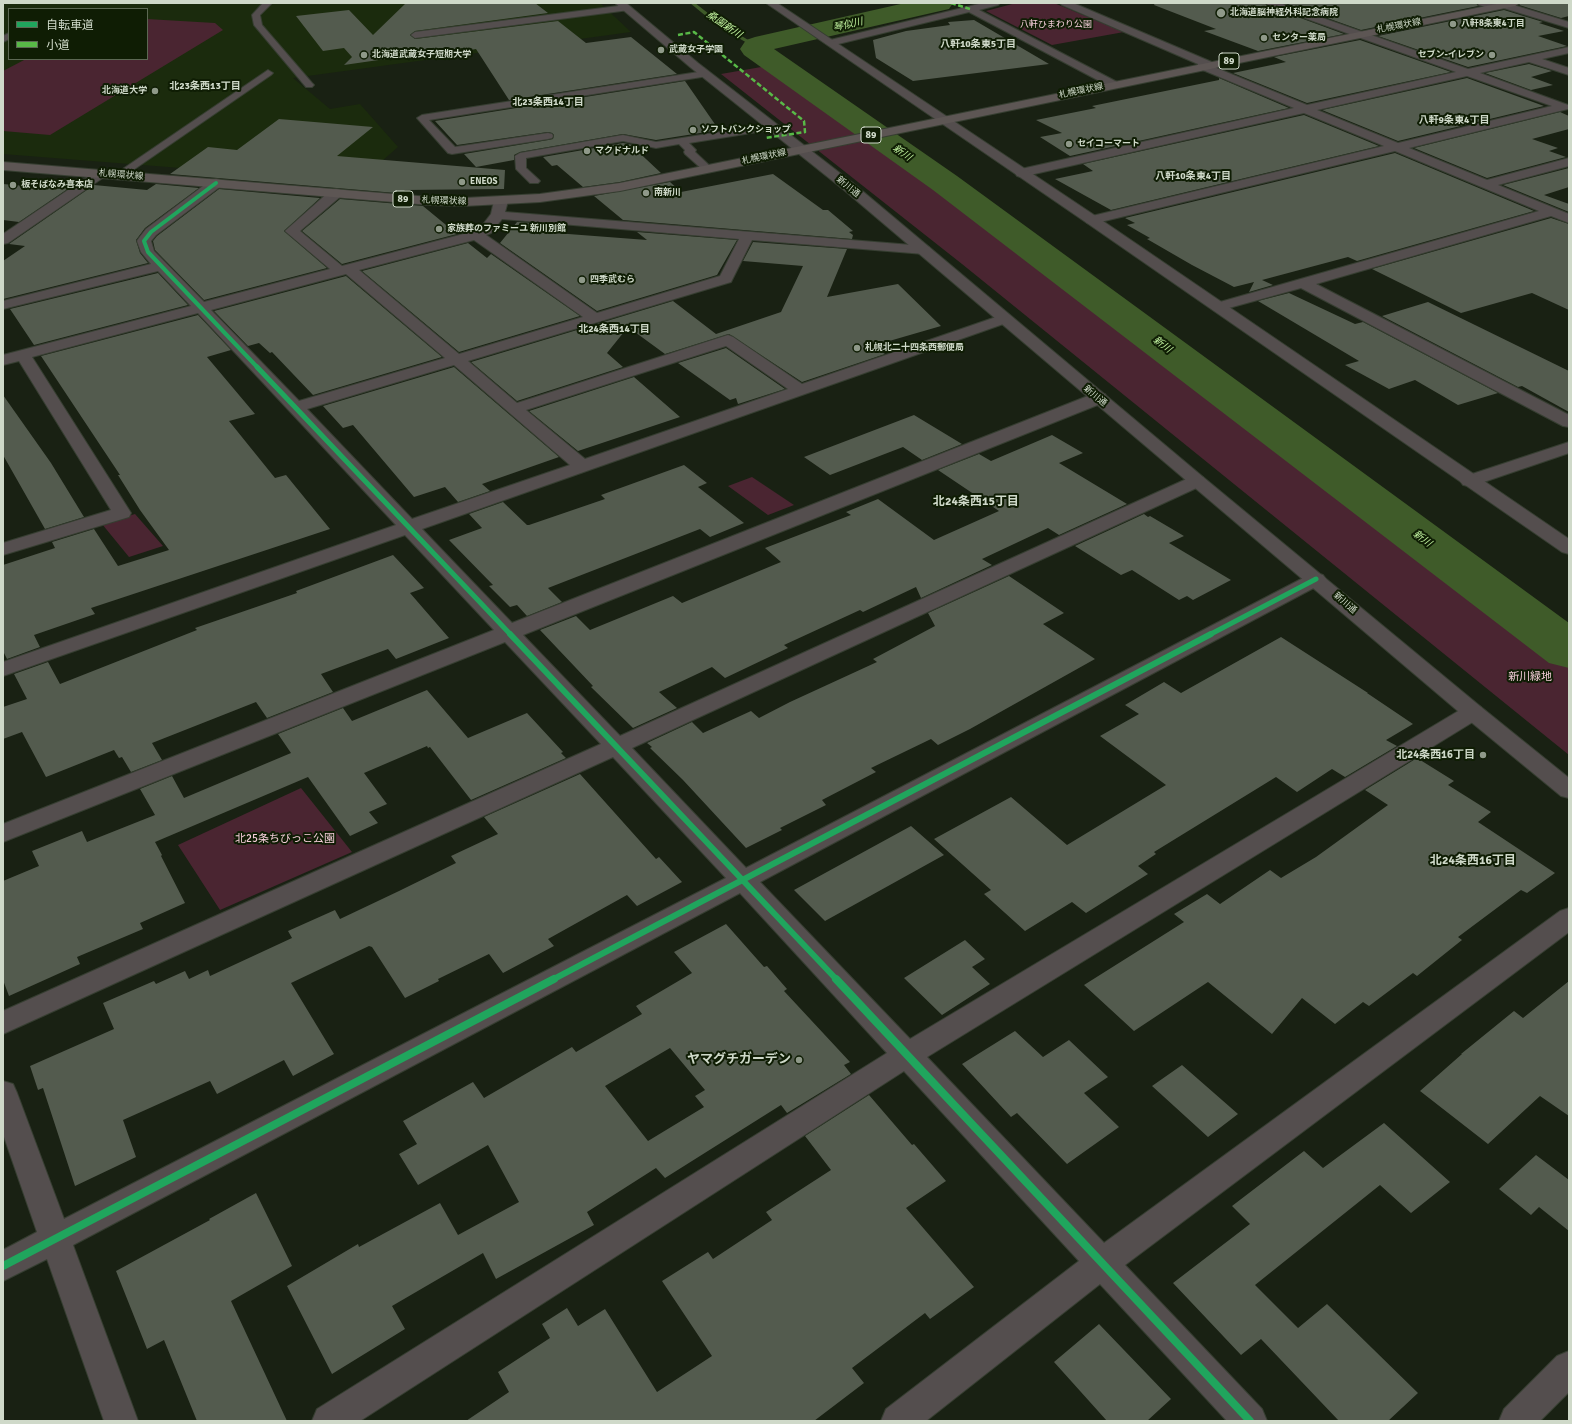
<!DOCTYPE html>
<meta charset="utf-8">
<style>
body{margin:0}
#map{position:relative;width:1572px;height:1424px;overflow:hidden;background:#192113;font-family:Signika,"Noto Sans JP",sans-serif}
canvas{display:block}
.frame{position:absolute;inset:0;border:4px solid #cfd9c9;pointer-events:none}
.legend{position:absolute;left:8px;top:8px;width:140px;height:52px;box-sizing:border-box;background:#0f1d04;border:1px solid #5c6853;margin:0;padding:5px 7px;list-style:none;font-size:12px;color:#cfd9c9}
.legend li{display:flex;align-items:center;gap:8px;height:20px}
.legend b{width:20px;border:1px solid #5c6853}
</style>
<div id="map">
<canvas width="1572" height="1424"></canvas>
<div class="frame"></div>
<ul class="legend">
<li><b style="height:5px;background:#20a55d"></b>自転車道</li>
<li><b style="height:5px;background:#58b947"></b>小道</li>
</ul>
</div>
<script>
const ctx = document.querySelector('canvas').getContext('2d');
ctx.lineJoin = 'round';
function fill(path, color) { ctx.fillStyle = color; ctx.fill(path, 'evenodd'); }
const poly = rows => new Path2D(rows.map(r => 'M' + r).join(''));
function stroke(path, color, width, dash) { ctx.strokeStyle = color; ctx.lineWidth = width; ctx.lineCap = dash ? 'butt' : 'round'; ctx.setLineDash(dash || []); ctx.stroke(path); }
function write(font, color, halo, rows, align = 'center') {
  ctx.font = font + ' Signika,"Noto Sans JP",sans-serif'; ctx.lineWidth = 4; ctx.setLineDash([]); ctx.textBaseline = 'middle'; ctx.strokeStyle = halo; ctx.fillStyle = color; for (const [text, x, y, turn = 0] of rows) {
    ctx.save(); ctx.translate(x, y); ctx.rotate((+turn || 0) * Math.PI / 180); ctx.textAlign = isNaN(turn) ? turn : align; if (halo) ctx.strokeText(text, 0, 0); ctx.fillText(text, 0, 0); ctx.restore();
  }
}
fill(poly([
 [3,3,600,3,631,32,293,78,330,109,360,104,398,147,358,182,3,154],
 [9,9,147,9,147,59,9,59]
]), '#1b2b0d');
fill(poly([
 [1016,3,1054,3,1124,32,1052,45,986,11],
 [147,19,215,23,223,30,50,135,3,131,3,71,26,59,147,59],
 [767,66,1037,263,1569,660,1569,755,962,264,721,74],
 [752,477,794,505,768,515,728,486],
 [135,514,163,546,129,557,102,524],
 [301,788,352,852,220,910,178,845]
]), '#4a2531');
fill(poly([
 [690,3,695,3,722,24,758,46,754,47,718,26,690,3]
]), '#3f5b29');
fill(poly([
 [905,3,953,3,949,9,774,49,957,176,1569,623,1569,668,1549,663,933,190,744,55,740,49,746,40,755,37,905,3]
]), '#3f5b29');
fill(poly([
 [406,3,535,3,548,13,415,31,410,35,415,39,558,21,586,43,631,37,677,74,509,100,476,49,465,51,462,48,344,65,352,57,344,48,323,51,296,16,349,10,373,35],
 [1155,3,1264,3,1268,6,1344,34,1258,51,1204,31,1216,29,1154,5],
 [1285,3,1476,3,1478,6,1361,30],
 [1521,3,1569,3,1569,16,1561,18,1519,5],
 [1504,10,1543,22,1539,23,1564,31,1538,36,1567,46,1468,67,1378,36],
 [974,20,1049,64,913,81,876,58,873,40,906,31,950,25,948,22],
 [1360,40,1451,72,1307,103,1233,73,1286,62,1274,57],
 [1529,64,1552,71,1531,77,1553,85,1531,90,1485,73],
 [1219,78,1289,108,1070,156,1040,137,1062,133,1036,120,1096,108,1092,106,1219,80],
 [1467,78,1544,106,1398,141,1322,110],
 [685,81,719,130,656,140,623,134,520,152,514,155,514,160,476,167,464,154,548,140,553,139,554,135,552,133,548,132,457,145,435,121],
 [1560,112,1569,116,1569,129,1532,139,1558,148,1549,151,1566,157,1487,178,1414,148],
 [1304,115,1379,146,1111,210,1055,179,1093,171,1083,164],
 [279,119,373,127,337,156,505,170,504,189,404,190,408,194,170,174,208,147,237,150],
 [623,143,633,145,631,145,661,173,620,182,583,187,557,165,552,166,543,157],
 [1395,153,1534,211,1357,261,1348,257,1262,280,1273,285,1249,292,1254,282,1234,287,1192,265,1147,239,1150,238,1127,225,1135,223,1125,218],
 [1569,168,1569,187,1544,195,1569,204,1569,212,1503,185],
 [773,174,823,210,828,210,853,231,849,232,853,235,852,239,623,220,594,196,670,182,681,192],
 [57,182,75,184,19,222,3,220,3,184,48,188],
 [156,184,199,188,145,228,136,240,140,253,148,263,3,299,3,261,25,246,9,244,94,185,147,190],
 [219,189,320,198,284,231,327,268,204,300,155,250,153,241,157,236],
 [340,199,423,206,457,234,342,264,302,231],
 [1551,218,1569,224,1569,310,1532,293,1461,313,1372,269],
 [517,222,534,223,542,232,647,240,637,232,737,240,717,275,597,311,500,243],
 [753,242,847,249,827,297,898,284,941,326,872,346,885,354,802,382,729,334,665,354,628,327,607,353,623,367,517,401,471,362,673,301,716,334,781,312,803,266,743,261],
 [468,243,487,258,491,254,580,316,459,352,362,271],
 [158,273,188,305,34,345,10,309],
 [346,276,442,357,313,395,272,352,270,353,259,343,248,346,214,311],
 [1289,293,1355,324,1363,322,1498,393,1458,405,1415,380,1389,389,1345,365,1359,361,1258,301],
 [1428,302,1569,371,1569,412,1522,386,1518,387,1382,316],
 [198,315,231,350,207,357,255,414,229,421,275,478,286,475,330,529,91,608,95,614,34,635,40,647,7,659,3,651,3,565,55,548,52,542,94,529,118,566,169,550,140,510,118,475,120,475,41,356],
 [726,348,785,389,738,404,736,398,730,400,678,363],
 [454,367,559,457,482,484,490,491,458,502,445,487,414,497,353,425,343,428,323,406],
 [634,377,680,417,578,451,529,411],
 [3,395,51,463,84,517,45,529,3,455],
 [914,415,962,444,922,460,903,447,830,475,804,457],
 [1052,435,1083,453,1059,463,1127,504,1059,535,1048,528,982,559,992,565,921,598,916,587,863,612,860,610,784,645,788,648,725,678,712,667,659,692,677,708,633,728,591,687,593,686,540,630,576,616,590,630,673,596,682,603,781,562,765,548,851,515,846,512,878,499,934,540,999,511,938,470,979,454,991,461],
 [684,465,707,483,698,487,744,523,710,537,700,529,548,588,562,602,527,616,517,605,510,607,489,586,493,585,449,540,482,528,469,514,503,502,527,525,529,525,605,499,601,495],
 [1144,514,1148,517,1150,516,1184,536,1169,543,1231,580,1193,600,1187,596,1179,600,1132,570,1121,575,1075,546],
 [393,555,424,588,410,593,449,638,396,659,388,649,321,674,333,692,267,718,256,702,152,743,162,760,131,772,122,757,119,758,114,750,46,777,22,732,3,739,3,707,27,699,14,674,48,662,60,684,197,630,195,628,297,593,296,591],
 [1009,576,1064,613,1043,624,1095,659,970,729,938,745,931,739,871,768,876,772,822,800,826,805,780,828,782,830,746,848,683,780,650,748,652,747,647,743,692,722,703,733,751,711,759,718,790,702,877,662,873,659,935,626,928,613],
 [1281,637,1368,693,1367,693,1413,724,1386,740,1397,746,1345,777,1332,769,1297,792,1276,777,1154,852,1156,854,1138,866,1148,874,1086,913,1072,902,1025,931,984,894,991,890,934,839,1011,797,1067,845,1166,785,1100,736,1139,714,1125,705,1164,682,1181,693],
 [427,690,468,738,527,713,563,752,561,753,566,758,471,800,430,747,428,748,427,746,364,773,387,804,369,812,378,823,350,836,308,777,155,842,162,855,161,856,185,903,140,923,143,929,77,957,80,964,9,996,3,980,3,881,39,866,32,851,82,831,87,842,155,815,140,789,172,776,184,798,291,753,278,734,343,708,352,721],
 [1417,758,1454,781,1448,785,1491,812,1478,822,1555,873,1527,893,1521,890,1458,937,1462,940,1417,976,1413,973,1369,1006,1363,1002,1335,1024,1302,998,1272,1034,1208,982,1134,1031,1084,985,1184,922,1174,914,1207,894,1220,904,1270,870,1281,878,1316,857,1388,805,1365,790],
 [580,774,656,859,659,857,682,882,637,906,627,895,548,939,554,946,503,973,489,954,438,979,439,981,405,998,372,947,369,946,291,983,334,1054,293,1076,284,1060,217,1094,210,1081,123,1120,136,1157,75,1186,43,1088,38,1090,30,1066,114,1029,103,1003,154,981,156,984,185,971,189,979,208,970,210,976,292,938,288,931,335,910,340,919,399,891,456,863,451,856,498,834,484,817],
 [911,826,944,855,825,921,794,890],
 [726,924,764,967,767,966,787,989,784,991,850,1062,844,1065,851,1074,787,1113,781,1105,665,1178,656,1168,587,1212,594,1225,496,1279,483,1253,392,1306,405,1329,332,1374,287,1286,358,1244,359,1247,440,1203,458,1235,519,1202,488,1145,418,1185,399,1154,417,1144,403,1121,473,1082,484,1098,572,1047,576,1052,642,1014,636,1006,692,973,674,952],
 [670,1048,705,1090,695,1096,704,1107,648,1141,605,1086],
 [965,940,985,959,972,967,990,984,942,1015,904,978],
 [1569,981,1569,1116,1540,1096,1488,1144,1420,1091,1462,1054,1461,1054,1514,1011,1523,1018],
 [1015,1031,1043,1057,1069,1040,1108,1077,1084,1093,1119,1127,1067,1164,1017,1113,1011,1117,962,1064],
 [1182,1065,1238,1114,1208,1137,1152,1086],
 [869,1095,912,1145,914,1144,946,1181,906,1208,974,1287,930,1319,925,1313,852,1368,864,1383,814,1421,466,1421,509,1392,498,1372,550,1338,542,1324,567,1308,578,1326,605,1309,657,1392,712,1356,662,1281,708,1252,713,1259,772,1220,766,1212,831,1170,805,1136],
 [1384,1123,1450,1182,1411,1213,1380,1185,1255,1285,1298,1328,1327,1304,1418,1393,1388,1421,1339,1421,1261,1339,1241,1355,1173,1283,1250,1224,1232,1206,1304,1151,1323,1168],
 [1536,1155,1569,1180,1569,1231,1539,1207,1531,1215,1499,1189],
 [256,1193,292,1266,231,1301,287,1421,197,1421,164,1340,147,1349,116,1271,210,1220,209,1219],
 [1099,1324,1171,1399,1147,1421,1107,1421,1054,1362]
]), '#535b4e');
const service = poly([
 [263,3,272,3,260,15,262,25,312,83,314,85,312,87,306,87,254,25,252,15,263,3],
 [626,5,629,6,630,8,629,10,415,38,411,35,415,32,626,5],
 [9,33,9,39,3,42,3,36,9,33],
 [268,70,273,73,271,75,123,177,119,178,114,175,268,70],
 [705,71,710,74,708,76,429,120,455,147,548,133,552,134,553,136,552,138,548,139,452,154,448,153,417,118,422,115,705,71],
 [772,124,776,125,777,127,776,129,689,143,696,150,695,152,712,168,707,171,703,170,685,154,684,152,685,150,679,144,656,148,623,141,526,158,526,168,538,179,540,181,538,183,530,183,516,169,515,156,520,153,623,135,656,142,772,124]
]);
const minor = poly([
 [983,3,1000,3,998,5,979,10,1117,82,1119,84,1113,87,1109,86,969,12,830,46,825,43,826,41,983,3],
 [1060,3,1073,3,1214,63,1215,65,1214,67,1307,105,1456,72,1268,5,1266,3,1280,3,1468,69,1569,47,1569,53,1542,59,1569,68,1569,75,1529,62,1480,73,1568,105,1568,109,1409,148,1487,180,1569,158,1569,166,1498,185,1569,214,1569,223,1551,216,1316,284,1569,415,1569,427,1563,426,1301,288,1218,311,1213,310,1211,307,1213,304,1539,211,1395,151,1092,224,1087,223,1085,220,1087,217,1092,216,1384,146,1304,113,1021,177,1017,176,1015,173,1017,170,1021,169,1294,108,1198,68,1197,66,1198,64,1062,5,1060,3],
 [1467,76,1552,106,1398,143,1317,110,1467,76],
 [1477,3,1492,3,1498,5,1500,3,1507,3,1569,22,1569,28,1500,7,1495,10,1492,9,1479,5,1477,3],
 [100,170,104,171,106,174,104,177,8,243,3,244,3,234,96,171,100,170],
 [216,179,221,180,222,183,221,186,156,235,151,241,154,251,204,302,330,269,285,231,331,190,336,189,341,190,342,193,341,196,300,231,342,266,471,232,481,227,491,214,494,201,496,198,501,197,506,198,508,201,505,212,924,246,929,247,931,250,929,253,924,254,752,240,731,282,468,361,517,403,728,335,733,337,802,384,999,316,1004,314,1009,316,1012,319,1009,322,422,529,512,623,1093,394,1099,393,1105,394,1107,398,1105,402,523,635,620,736,1191,477,1197,476,1203,477,1206,481,1203,485,632,748,746,868,1309,575,1316,573,1323,575,1326,579,1323,583,760,882,910,1039,1465,707,1473,705,1481,707,1484,712,1481,717,927,1057,1104,1243,1560,911,1569,908,1569,932,1125,1265,1262,1409,1267,1421,1227,1421,1100,1284,926,1421,881,1421,886,1409,1079,1261,904,1071,360,1421,312,1421,317,1409,887,1053,740,893,73,1245,138,1421,104,1421,47,1259,3,1281,3,1250,37,1232,3,1134,3,1081,13,1084,17,1093,64,1219,726,878,613,757,3,1034,3,1011,601,744,505,642,3,842,3,824,494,630,405,535,3,676,3,662,396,525,198,313,32,357,131,513,129,517,3,555,3,543,111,510,19,361,3,365,3,355,191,306,158,271,3,309,3,301,151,264,141,252,137,241,139,238,146,229,211,180,216,179],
 [502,219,739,239,720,276,597,313,486,235,491,233,502,219],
 [474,240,583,317,459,354,359,270,474,240],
 [346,274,445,358,299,401,211,310,346,274],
 [726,346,788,389,585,459,526,410,726,346],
 [454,365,570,465,412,519,307,409,454,365],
 [1569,442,1569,453,1475,485,1469,486,1463,485,1460,481,1463,477,1569,442]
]);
const tertiary = poly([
 [615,3,626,3,698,63,854,184,1203,477,1481,707,1569,778,1569,798,1561,796,1465,717,844,190,690,67,615,3],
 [766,3,777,3,1097,217,1569,539,1569,554,1562,552,1087,223,766,3],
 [1569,1351,1569,1392,1540,1421,1499,1421,1504,1409,1557,1356,1569,1351]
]);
const primary = poly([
 [1501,3,1520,3,1515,6,620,191,540,202,464,206,430,205,3,170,3,162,430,197,464,198,540,194,620,183,1501,3]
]);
stroke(service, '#363e31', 2);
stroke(minor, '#363e31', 2);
stroke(tertiary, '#363e31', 2);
stroke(primary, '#363e31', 2);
fill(service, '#544e4e');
fill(minor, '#544e4e');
fill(tertiary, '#544e4e');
fill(primary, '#5d5654');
stroke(poly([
 [951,3,970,9],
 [678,35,694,32,804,121,805,132,765,138]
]), '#58b947', 2.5, [5, 2.5]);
stroke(poly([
 [216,183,151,232,144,241,148,252,258,368]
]), '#20a55d', 4);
stroke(poly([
 [257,367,511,635],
 [1209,635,1316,579]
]), '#20a55d', 5);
stroke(poly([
 [510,634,837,980],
 [552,980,1211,634]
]), '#20a55d', 6);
stroke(poly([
 [836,979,1250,1421],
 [3,1266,554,979]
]), '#20a55d', 8);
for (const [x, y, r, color] of [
 [1221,13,5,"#8f9989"],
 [1453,24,4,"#8f9989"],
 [1264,38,4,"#8f9989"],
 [661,50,4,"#8f9989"],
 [364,55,4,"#8f9989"],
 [1492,55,4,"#8f9989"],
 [155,91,4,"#8f9989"],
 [693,130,4,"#8f9989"],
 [1069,144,4,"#8f9989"],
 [587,151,4,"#8f9989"],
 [462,182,4,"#8f9989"],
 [13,185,4,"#8f9989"],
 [646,193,4,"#8f9989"],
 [439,229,4,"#8f9989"],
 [582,280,4,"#8f9989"],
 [857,348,4,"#8f9989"],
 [1483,755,4,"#8f9989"],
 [799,1060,4,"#8f9989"]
]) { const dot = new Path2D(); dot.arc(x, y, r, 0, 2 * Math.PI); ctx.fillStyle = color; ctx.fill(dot); stroke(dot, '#0f1d04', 1.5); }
write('bold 9px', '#cfd9c9', '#0f1d04', [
 ["北海道脳神経外科記念病院",1230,13],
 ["八軒8条東4丁目",1461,24],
 ["センター薬局",1272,38],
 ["武蔵女子学園",669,50],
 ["北海道武蔵女子短期大学",372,55],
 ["セブン-イレブン",1484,55,"right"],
 ["北海道大学",147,91,"right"],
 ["ソフトバンクショップ",701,130],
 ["セイコーマート",1077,144],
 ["マクドナルド",595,151],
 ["ENEOS",470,182],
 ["板そばなみ喜本店",21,185],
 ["南新川",654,193],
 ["家族葬のファミーユ 新川別館",447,229],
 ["四季武むら",590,280],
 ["札幌北二十四条西郵便局",865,348]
], 'left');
write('9px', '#f4cdd9', '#0f1d04', [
 ["八軒ひまわり公園",1056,25]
]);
write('9px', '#cfd9c9', '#0f1d04', [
 ["札幌環状線",1399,26,-11],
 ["札幌環状線",1081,91,-12],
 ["札幌環状線",764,157,-12],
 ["札幌環状線",121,175,5],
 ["新川通",848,187,39],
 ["札幌環状線",444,201,2],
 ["新川通",1095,396,40],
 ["新川通",1345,603,41]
]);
write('italic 10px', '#c1f29f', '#0f1d04', [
 ["桑園新川",724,25,34],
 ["琴似川",848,25,-13],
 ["新川",902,153,35],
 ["新川",1162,345,37],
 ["新川",1422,539,37]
]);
write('bold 10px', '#cfd9c9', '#0f1d04', [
 ["八軒10条東5丁目",978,44],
 ["北23条西13丁目",205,86],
 ["北23条西14丁目",548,102],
 ["八軒9条東4丁目",1454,120],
 ["八軒10条東4丁目",1193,176],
 ["北24条西14丁目",614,329]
]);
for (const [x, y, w] of [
 [1229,61,20],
 [871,135,20],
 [403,199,20]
]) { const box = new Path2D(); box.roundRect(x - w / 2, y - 8, w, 16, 3); ctx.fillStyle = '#0f1d04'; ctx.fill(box); stroke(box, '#cfd9c9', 1); }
write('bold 10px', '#cfd9c9', null, [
 ["89",1229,61],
 ["89",871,135],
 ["89",403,199]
]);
write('11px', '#f4cdd9', '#0f1d04', [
 ["新川緑地",1530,677],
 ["北25条ちびっこ公園",285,839]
]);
write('bold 11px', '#cfd9c9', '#0f1d04', [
 ["北24条西16丁目",1475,755]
], 'right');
write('bold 12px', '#cfd9c9', '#0f1d04', [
 ["北24条西15丁目",976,502],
 ["北24条西16丁目",1473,861]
]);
write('bold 13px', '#cfd9c9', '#0f1d04', [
 ["ヤマグチガーデン",791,1060]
], 'right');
</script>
